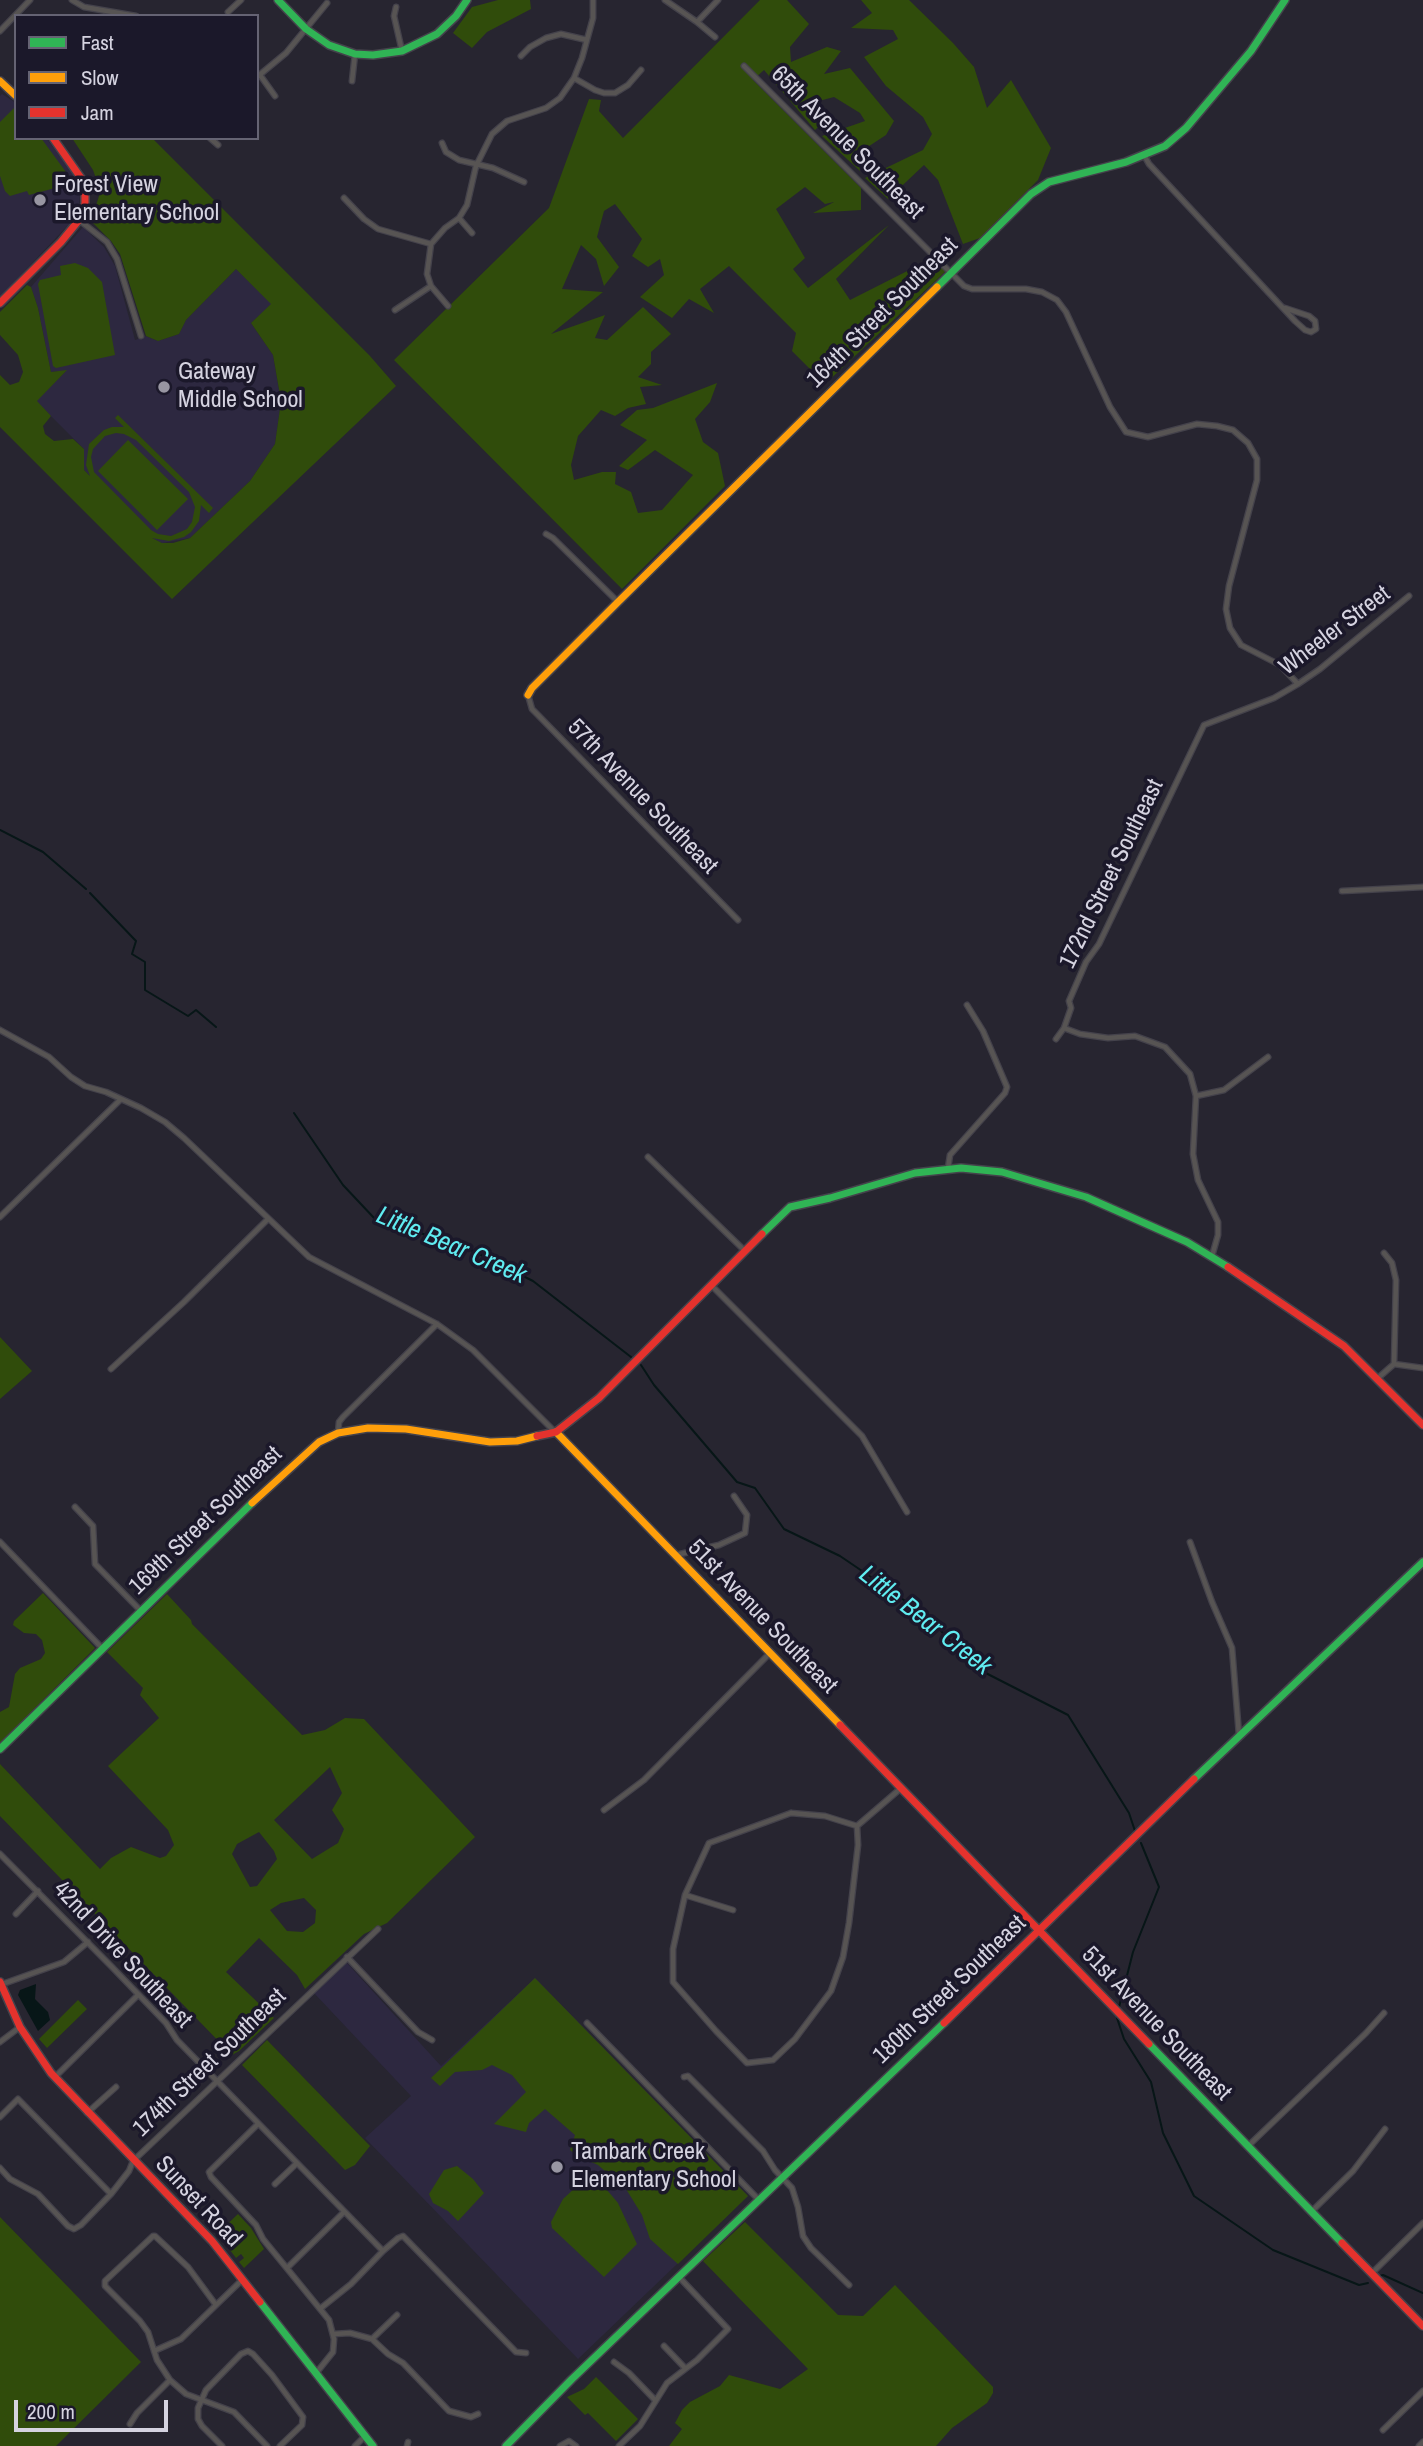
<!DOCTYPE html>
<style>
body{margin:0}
#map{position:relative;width:1423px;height:2446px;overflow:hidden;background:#272530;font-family:"Archivo Narrow",sans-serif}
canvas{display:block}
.legend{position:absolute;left:14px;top:14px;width:245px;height:126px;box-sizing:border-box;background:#1b182a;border:2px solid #656373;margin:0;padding:9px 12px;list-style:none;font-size:21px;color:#d5d3e0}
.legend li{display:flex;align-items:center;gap:14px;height:35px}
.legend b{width:35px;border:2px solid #656373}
.scale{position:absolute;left:14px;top:2400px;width:154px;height:32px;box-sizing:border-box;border:4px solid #d5d3e0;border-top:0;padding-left:9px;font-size:21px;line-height:24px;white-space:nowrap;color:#d5d3e0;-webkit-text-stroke:5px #1b182a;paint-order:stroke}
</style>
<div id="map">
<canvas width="1423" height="2446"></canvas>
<ul class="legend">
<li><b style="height:9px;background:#30b455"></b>Fast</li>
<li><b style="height:9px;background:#ff9f0a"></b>Slow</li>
<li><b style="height:9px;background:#e5322d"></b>Jam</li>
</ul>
<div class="scale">200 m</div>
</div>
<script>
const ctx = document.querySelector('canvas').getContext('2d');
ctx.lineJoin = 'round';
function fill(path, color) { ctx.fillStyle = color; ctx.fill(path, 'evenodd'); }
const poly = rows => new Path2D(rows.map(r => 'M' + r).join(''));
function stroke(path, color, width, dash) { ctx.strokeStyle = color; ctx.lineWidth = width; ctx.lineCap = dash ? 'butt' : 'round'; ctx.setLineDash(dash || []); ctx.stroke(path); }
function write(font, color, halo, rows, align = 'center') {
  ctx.font = font + ' "Archivo Narrow",sans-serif'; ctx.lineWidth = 7; ctx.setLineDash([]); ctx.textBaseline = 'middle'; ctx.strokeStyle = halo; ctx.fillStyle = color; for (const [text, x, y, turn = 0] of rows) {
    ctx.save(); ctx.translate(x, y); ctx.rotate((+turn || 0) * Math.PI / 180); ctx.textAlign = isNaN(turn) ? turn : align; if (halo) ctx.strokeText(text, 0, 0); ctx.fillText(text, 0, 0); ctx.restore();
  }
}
fill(poly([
 [2,94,16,103,16,138,46,138,70,169,78,182,80,193,79,207,73,220,0,297,0,96],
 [83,227,104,247,115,266,135,340,146,336,158,341,179,334,186,320,236,269,272,304,251,323,273,355,281,402,275,444,250,481,190,538,162,543,147,536,84,470,84,449,36,401,66,371,51,372,38,308,31,287],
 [347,1963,441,2066,535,1978,748,2196,578,2359,365,2138,411,2096,314,1993]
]), '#2d2840');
fill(poly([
 [498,0,530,0,531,9,487,32,472,48,453,33,472,7],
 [760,0,787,0,809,24,790,47,791,62,827,47,841,51,824,74,850,68,894,121,886,135,857,154,860,171,822,136,865,121,860,113,834,97,815,102,828,118,815,130,764,70,753,80,861,188,861,210,813,213,834,202,825,204,805,187,776,209,805,258,793,269,808,288,889,225,836,279,850,300,931,259,946,271,825,384,792,351,796,333,729,266,700,289,714,313,689,299,672,318,640,297,664,275,660,259,648,267,632,256,642,239,615,204,604,211,597,237,619,267,604,286,596,259,581,245,562,289,603,292,551,334,605,315,595,338,607,340,643,307,671,334,651,352,651,364,638,377,662,385,640,387,646,404,628,408,615,416,601,410,578,436,571,465,574,480,602,472,616,472,615,484,631,492,638,513,662,510,693,475,655,450,628,470,619,466,647,440,620,425,637,410,653,408,717,383,710,402,695,419,703,442,718,453,725,486,622,589,394,360,549,208,589,99,601,100,599,111,623,138],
 [861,0,909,0,953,43,974,67,987,108,1011,80,1051,148,1038,180,980,238,963,244,938,180,924,165,888,199,865,178,923,150,932,134,923,117,886,86,864,57,898,39,893,30,851,28,872,13],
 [15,107,16,138,41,138,74,183,29,195,27,191,10,196,5,191,0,176,0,122],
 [72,138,152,138,370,356,396,386,172,599,0,427,0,375,10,385,19,382,23,372,18,355,0,335,0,312,27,285,31,287,38,308,51,372,67,370,37,401,51,416,43,426,45,434,54,441,73,439,84,449,84,470,90,476,86,465,89,444,104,430,112,427,124,427,115,418,118,415,213,508,209,513,201,505,199,521,191,532,184,537,169,541,152,538,162,543,173,543,190,538,250,481,275,444,281,401,273,355,251,323,271,304,236,269,186,320,179,334,158,341,146,336,120,254,111,241,91,221,99,196,98,184,93,170],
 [116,433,124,434,136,440,189,492,195,507,192,522,187,529,171,536,158,534,151,530,94,472,91,457,93,449,105,436],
 [75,263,88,268,102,282,115,355,56,368,53,366,38,284,40,280,61,275,60,266],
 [128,440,188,499,157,530,98,471],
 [0,1337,32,1371,0,1399],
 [43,1593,95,1648,0,1743,0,1712,9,1707,15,1674,20,1668,41,1659,45,1653,42,1640,36,1634,24,1633,13,1625,14,1621],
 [167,1594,191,1620,192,1624,302,1735,325,1730,345,1718,364,1719,475,1837,387,1923,364,1934,305,1989,297,1975,259,1938,226,1972,274,2018,239,2051,232,2055,0,1816,0,1764,100,1869,111,1858,131,1847,160,1858,166,1856,174,1845,168,1830,108,1766,159,1718,140,1695,143,1688,107,1652],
 [330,1767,342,1793,332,1810,344,1829,338,1843,312,1859,274,1820],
 [259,1832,274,1851,277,1859,257,1886,250,1887,232,1854,237,1844],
 [304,1898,316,1910,315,1923,303,1932,287,1931,270,1910,281,1903],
 [535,1978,748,2196,678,2264,650,2239,642,2215,626,2189,598,2165,576,2155,570,2150,575,2135,545,2109,529,2123,526,2132,494,2124,526,2092,512,2075,492,2065,482,2070,455,2072,440,2086,431,2078],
 [78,2000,87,2009,47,2048,39,2039],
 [267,2040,370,2146,355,2165,345,2170,242,2065],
 [457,2166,473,2179,484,2193,458,2221,448,2211,433,2203,429,2194,444,2170],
 [592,2180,607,2190,618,2203,637,2244,604,2277,552,2228,551,2222,563,2199,576,2187],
 [238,2214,251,2228,264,2249,244,2268,239,2262,244,2258,241,2254,236,2258,220,2237,221,2235,219,2232],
 [0,2217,141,2362,56,2446,0,2446],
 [745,2222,838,2315,863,2316,895,2285,993,2387,993,2393,987,2403,952,2428,936,2446,669,2446,682,2429,675,2423,682,2410,690,2402,720,2386,729,2375,780,2389,808,2369,703,2261],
 [596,2377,638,2419,616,2441,588,2413,585,2415,567,2397,584,2389]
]), '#304c0b');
fill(poly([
 [36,1984,35,1999,48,2012,50,2020,38,2031,18,1995,20,1990]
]), '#071617');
stroke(poly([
 [0,830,43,852,86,889],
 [90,893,136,941,132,954,145,962,145,990,188,1016,196,1010,216,1027],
 [294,1113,343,1185,375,1219,465,1247,533,1281,631,1357],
 [641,1365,654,1385,737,1482,755,1488,784,1529,840,1556,896,1594,936,1625,972,1666,1068,1715,1129,1813,1135,1831],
 [1119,2007,1133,1952,1159,1887,1141,1843],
 [1117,2018,1124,2039,1151,2082,1163,2133,1194,2196,1273,2250,1359,2285,1368,2283],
 [1380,2276,1383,2275,1423,2293]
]), '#071617', 2);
const street = poly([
 [72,0,84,7,136,16],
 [665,0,697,22,715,37],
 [396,7,394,16,402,51],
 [228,12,241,0],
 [697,22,718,0],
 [0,31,30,0],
 [521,56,530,47,546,38,561,34,587,40],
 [744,66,964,286,972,289,1026,289,1042,292,1057,300,1066,312,1110,407,1126,432,1148,437,1197,424,1217,426,1233,430,1248,443,1257,459,1257,480,1229,586,1226,609,1230,628,1241,645,1280,665,1298,684],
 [260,75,275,96],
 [257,77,286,53,327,3],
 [574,78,595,90,604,93,615,93,628,85,641,70],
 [352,81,355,54],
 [210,138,218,145],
 [442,143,446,152,459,160,493,168,524,182],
 [1144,155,1149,164,1295,321,1305,330,1311,332,1316,329,1315,321,1309,316,1285,308],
 [344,198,364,219,378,229,431,244],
 [459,218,472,233],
 [79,220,107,242,117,259,141,336],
 [448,306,431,286,427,274,431,244,445,228,459,218,467,205,476,166,492,134,507,121,546,108,560,98,574,78,582,58,593,18,593,0],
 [395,310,431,286],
 [546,534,553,538,618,602],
 [528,695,532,709,537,714,738,920],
 [1342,891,1423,887],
 [1064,1028,1080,1034,1108,1038,1135,1036,1165,1047,1190,1074,1196,1096,1193,1154,1198,1180,1218,1222,1218,1235,1212,1256],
 [0,1030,49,1057,71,1077,85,1086,106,1092,141,1108,165,1122,184,1138,309,1257,437,1324,473,1350,555,1432],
 [1056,1039,1064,1028,1071,1008,1069,1001,1086,962,1099,944,1204,725,1274,698,1298,684,1320,669,1409,596],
 [1196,1096,1224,1090,1268,1057],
 [648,1157,744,1250],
 [948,1168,950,1155,1005,1093,1007,1087,983,1031,967,1005],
 [0,1217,120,1100],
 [1384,1253,1392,1263,1396,1280,1394,1364],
 [711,1285,862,1436,907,1512],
 [111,1369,184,1302,267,1220],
 [1378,1378,1394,1364,1423,1368],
 [338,1433,339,1422,343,1417,437,1324],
 [75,1507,93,1526,95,1564,141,1611],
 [0,1542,102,1648],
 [1190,1542,1212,1602,1232,1648,1239,1735],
 [676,1555,719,1545,745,1533,747,1515,734,1496],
 [604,1810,644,1780,770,1653],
 [791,1813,825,1816,857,1826,858,1845,849,1923,843,1957,831,1991,795,2039,773,2060,747,2063,716,2031,673,1982,673,1949,685,1895,709,1843,791,1813],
 [857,1826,900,1789],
 [0,1854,111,1966,166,2023,177,2040,383,2251,398,2238,403,2236,516,2352,526,2353],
 [685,1895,733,1910],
 [16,1914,38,1891],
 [347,1957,418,2032,432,2040],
 [0,1985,64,1962,88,1942],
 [587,2023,759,2200],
 [0,2042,20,2027],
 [55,2077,138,1995],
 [684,2077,688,2076,763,2151,775,2170,792,2188,798,2207,803,2236,811,2248,849,2285],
 [87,2113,116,2087],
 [0,2117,18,2099,111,2194],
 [258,2124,209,2172,211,2177,256,2225,263,2239,329,2320,334,2339,333,2352,317,2372],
 [1248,2146,1366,2033,1384,2013],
 [0,2168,10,2179,38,2194,68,2226,74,2229,81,2225,111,2194,129,2171,133,2161,378,1929],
 [275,2184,296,2164],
 [1312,2211,1353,2171,1385,2129],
 [287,2268,344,2212],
 [1372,2273,1423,2223],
 [216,2305,188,2267,155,2236,153,2236,105,2281,105,2286,140,2321,148,2332,157,2360,170,2380,186,2394,234,2412,267,2446],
 [321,2308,351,2284,383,2251],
 [334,2334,350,2333,372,2339,388,2354,403,2363,449,2411,471,2417,478,2414],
 [372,2339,397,2315],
 [664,2346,685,2368],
 [154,2351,181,2339,242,2280],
 [614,2362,629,2373,655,2400],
 [130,2424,137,2413,170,2380],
 [1383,2430,1423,2391],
 [222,2446,202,2426,198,2419,198,2408,206,2390,241,2354,248,2351,253,2354,272,2375,303,2417,302,2425,280,2446],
 [355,2446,365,2436],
 [407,2446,408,2442],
 [560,2446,569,2441,576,2446],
 [619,2446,640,2426,667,2383,697,2360,728,2329,679,2277],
 [1419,2446,1423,2442]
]);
const fast = poly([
 [278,0,306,29,329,45,355,54,373,55,402,51,437,34,456,16,467,0],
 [937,287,1031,194,1049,182,1126,162,1165,146,1186,128,1251,51,1285,0],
 [762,1234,790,1207,830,1198,915,1173,961,1168,1002,1172,1086,1197,1187,1242,1228,1267],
 [0,1749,252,1503],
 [1194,1779,1423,1562],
 [1149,2044,1342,2243],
 [260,2302,373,2446],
 [506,2446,572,2379,944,2023]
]);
const slow = poly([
 [0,81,16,96],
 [528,695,532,688,618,602,937,287],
 [556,1432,840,1725],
 [252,1503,319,1442,338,1433,368,1428,406,1429,490,1442,517,1441,537,1436]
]);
const jam = poly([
 [0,303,61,242,79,220,85,204,85,190,81,178,53,138],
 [1228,1267,1344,1346,1423,1425],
 [537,1436,556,1432,599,1398,762,1234],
 [840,1725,1149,2044],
 [0,1982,20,2027,51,2073,212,2241,260,2302],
 [944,2023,1194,1779],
 [1342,2243,1423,2326]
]);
stroke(street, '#44424b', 7);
stroke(fast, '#44424b', 10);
stroke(slow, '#44424b', 10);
stroke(jam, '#44424b', 10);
stroke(street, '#575453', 4.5);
stroke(fast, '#30b455', 7);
stroke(slow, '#ff9f0a', 7);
stroke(jam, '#e5322d', 7);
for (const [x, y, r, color] of [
 [40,200,7,"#9896a2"],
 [164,387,7,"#9896a2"],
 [557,2167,7,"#9896a2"]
]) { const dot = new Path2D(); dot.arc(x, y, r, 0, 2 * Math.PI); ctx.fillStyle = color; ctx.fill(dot); stroke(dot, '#1b182a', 2.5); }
write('24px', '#d5d3e0', '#1b182a', [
 ["65th Avenue Southeast",847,143,45],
 ["164th Street Southeast",883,313,-45],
 ["Wheeler Street",1335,631,-37],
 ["57th Avenue Southeast",642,797,46],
 ["172nd Street Southeast",1112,874,-64],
 ["169th Street Southeast",206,1521,-44],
 ["51st Avenue Southeast",762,1617,46],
 ["42nd Drive Southeast",122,1955,47],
 ["180th Street Southeast",950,1990,-44],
 ["51st Avenue Southeast",1156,2024,46],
 ["174th Street Southeast",210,2063,-44],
 ["Sunset Road",198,2202,47]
]);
write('24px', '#d5d3e0', '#1b182a', [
 ["Forest View",54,186],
 ["Elementary School",54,214],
 ["Gateway",178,373],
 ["Middle School",178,401],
 ["Tambark Creek",571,2153],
 ["Elementary School",571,2181]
], 'left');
write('italic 26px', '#60ecf1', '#1b182a', [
 ["Little Bear Creek",451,1246,23],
 ["Little Bear Creek",925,1621,38]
]);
</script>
